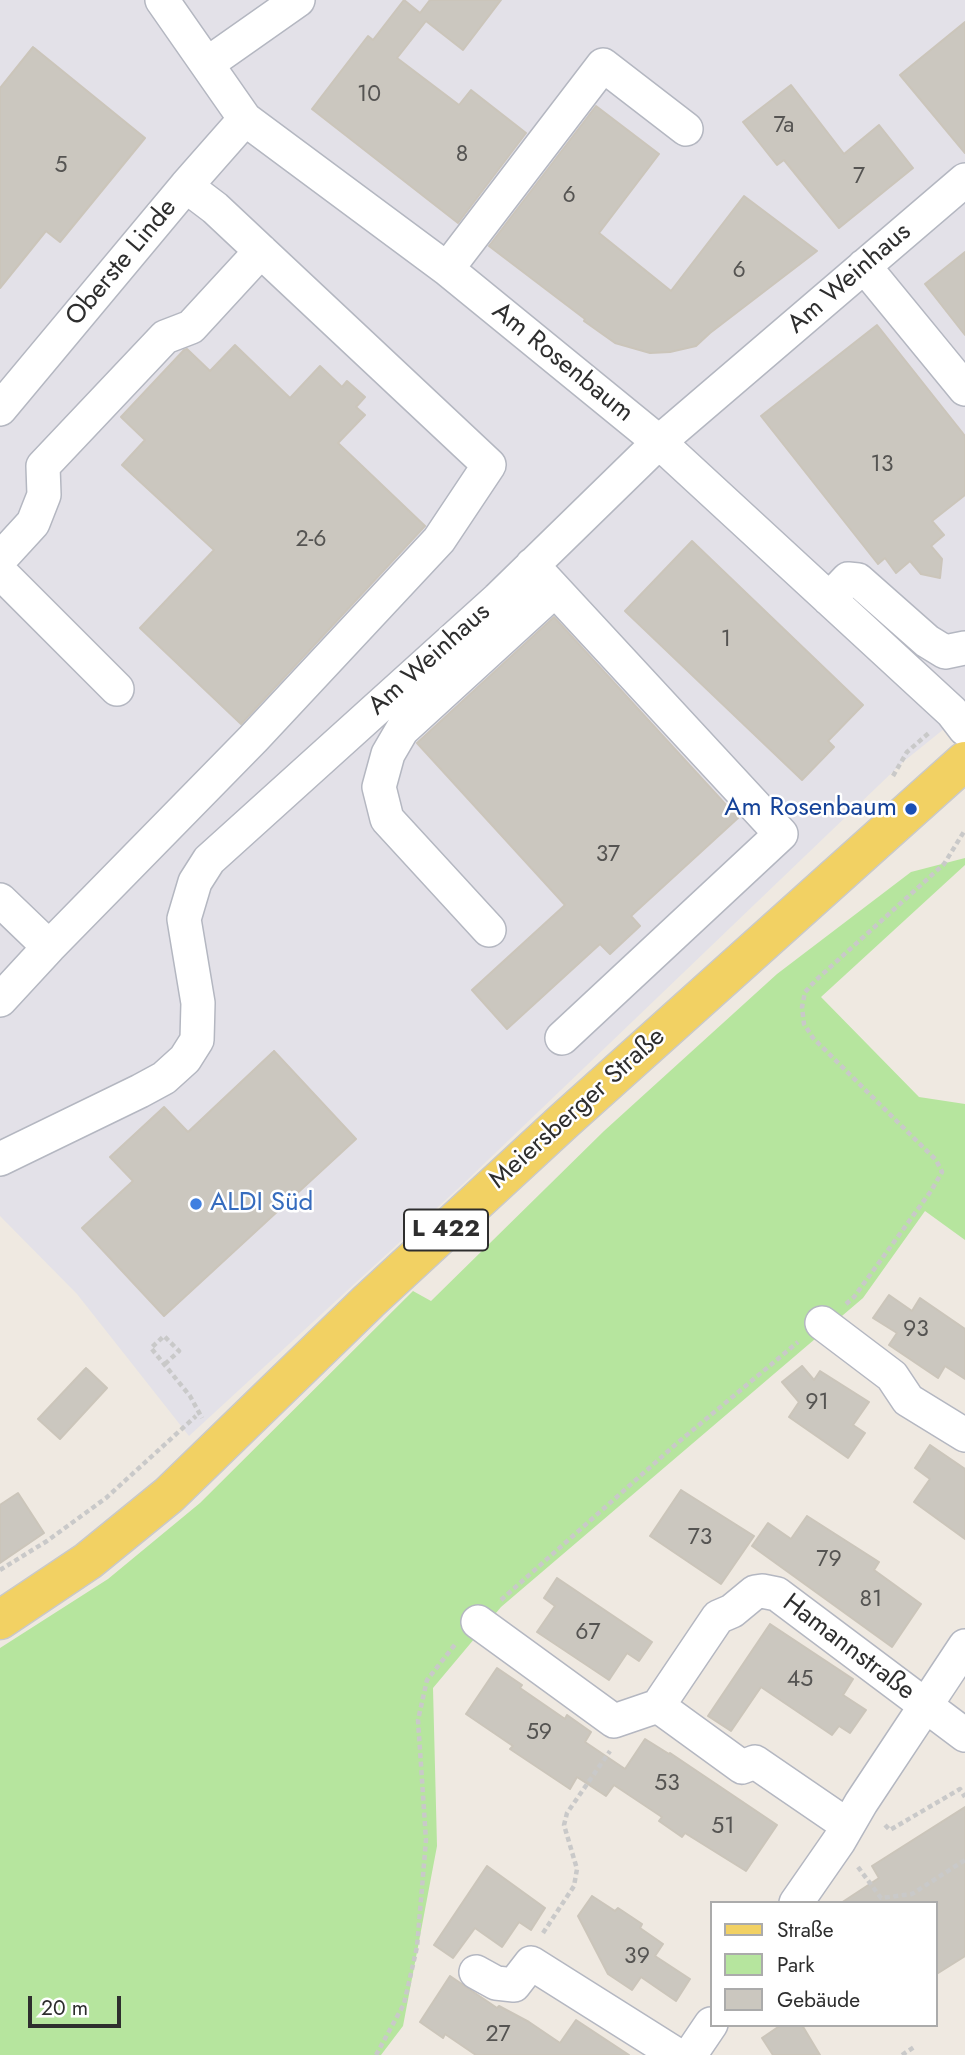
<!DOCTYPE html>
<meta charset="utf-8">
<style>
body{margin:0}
#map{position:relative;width:965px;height:2055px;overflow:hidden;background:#efe9e1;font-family:Jost,sans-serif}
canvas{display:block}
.legend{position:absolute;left:710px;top:1901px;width:228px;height:126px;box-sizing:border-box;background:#fff;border:2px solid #ababab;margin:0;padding:9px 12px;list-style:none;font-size:21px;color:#2e2e2e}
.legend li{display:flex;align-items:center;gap:14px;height:35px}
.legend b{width:35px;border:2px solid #ababab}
.scale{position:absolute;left:28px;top:1996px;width:93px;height:32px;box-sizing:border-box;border:4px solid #2e2e2e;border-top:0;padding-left:9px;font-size:21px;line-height:24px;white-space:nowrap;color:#2e2e2e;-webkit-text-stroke:5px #fff;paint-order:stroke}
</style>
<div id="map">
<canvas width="965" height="2055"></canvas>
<ul class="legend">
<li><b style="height:9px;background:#f2d163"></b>Straße</li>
<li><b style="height:19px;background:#b6e59e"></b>Park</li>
<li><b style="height:19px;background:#cbc7bf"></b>Gebäude</li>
</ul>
<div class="scale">20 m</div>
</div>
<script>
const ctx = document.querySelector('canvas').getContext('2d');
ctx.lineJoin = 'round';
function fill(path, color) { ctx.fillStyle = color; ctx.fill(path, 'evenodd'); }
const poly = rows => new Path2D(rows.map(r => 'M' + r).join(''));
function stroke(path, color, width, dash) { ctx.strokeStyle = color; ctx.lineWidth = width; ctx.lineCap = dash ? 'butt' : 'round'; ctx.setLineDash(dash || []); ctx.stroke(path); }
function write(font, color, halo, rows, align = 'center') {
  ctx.font = font + ' Jost,sans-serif'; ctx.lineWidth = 5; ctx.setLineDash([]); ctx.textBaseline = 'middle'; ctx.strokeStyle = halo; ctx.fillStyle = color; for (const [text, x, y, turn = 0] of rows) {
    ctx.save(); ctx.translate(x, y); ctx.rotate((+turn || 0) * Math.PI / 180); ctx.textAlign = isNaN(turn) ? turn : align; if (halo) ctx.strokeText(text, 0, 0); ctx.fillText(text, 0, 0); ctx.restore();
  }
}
fill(poly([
 [0,0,965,0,965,712,903,762,463,1184,189,1436,77,1294,0,1216]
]), '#e3e1e8');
fill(poly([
 [965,858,965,865,821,997,919,1097,965,1104,965,1240,925,1211,863,1298,501,1607,433,1688,437,1846,403,2026,381,2055,0,2055,0,1648,108,1579,200,1503,413,1291,431,1301,604,1131,777,974,911,872]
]), '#b6e59e');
const building = poly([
 [404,0,420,13,430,0,501,0,463,50,426,21,397,58,459,105,471,90,526,133,458,223,312,109,368,36,373,40,404,0],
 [965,22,965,153,900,75,965,22],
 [33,47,145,138,60,242,46,231,0,288,0,88,33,47],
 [791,85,844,154,879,125,913,168,839,228,784,160,777,165,743,122,791,85],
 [596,106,659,154,599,233,671,291,744,196,817,251,710,333,696,346,670,352,650,353,615,343,584,321,585,319,489,246,596,106],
 [965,252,965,335,925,284,965,252],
 [877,325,965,436,965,495,932,521,944,535,931,546,942,559,940,578,921,574,910,561,896,573,885,558,878,564,761,416,877,325],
 [235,345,290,398,320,366,342,387,347,381,365,397,356,407,365,415,338,443,425,526,241,724,140,628,214,550,122,465,145,440,121,417,184,350,187,349,210,371,235,345],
 [692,541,863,705,828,741,834,747,802,780,625,611,692,541],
 [554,617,738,818,631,916,640,926,610,954,600,944,507,1029,472,990,565,905,417,743,554,617],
 [274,1051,356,1139,164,1316,82,1228,133,1181,110,1157,164,1107,188,1132,274,1051],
 [889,1295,912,1311,920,1298,965,1329,965,1379,945,1366,938,1378,889,1345,897,1333,873,1318,889,1295],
 [802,1366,814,1380,820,1371,869,1402,853,1425,865,1433,848,1458,789,1417,799,1402,782,1382,802,1366],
 [86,1368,107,1388,60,1439,38,1419,86,1368],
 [930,1445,965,1469,965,1539,914,1502,930,1479,915,1468,930,1445],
 [681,1490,754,1536,721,1584,650,1536,681,1490],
 [18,1493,44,1533,0,1563,0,1505,18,1493],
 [807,1516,879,1562,874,1570,921,1604,892,1647,752,1546,768,1523,791,1539,807,1516],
 [557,1578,652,1642,639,1661,627,1653,609,1680,537,1632,555,1606,544,1598,557,1578],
 [770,1624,853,1679,843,1695,866,1710,850,1733,839,1726,832,1735,761,1687,731,1731,708,1716,770,1624],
 [497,1668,522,1685,520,1688,565,1719,567,1715,591,1732,585,1742,625,1769,645,1739,669,1754,670,1753,777,1825,746,1871,685,1833,682,1837,659,1821,662,1817,614,1785,606,1796,577,1777,570,1789,510,1749,513,1746,466,1714,497,1668],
 [965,1807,965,1956,935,1975,935,1903,841,1903,879,1878,872,1866,965,1807],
 [487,1866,545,1908,531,1930,519,1922,502,1947,475,1928,453,1958,434,1945,487,1866],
 [592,1896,615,1911,618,1908,642,1924,640,1928,663,1944,655,1956,690,1979,676,2001,641,1977,632,1990,608,1974,578,1916,592,1896],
 [450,1976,497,2008,499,2006,529,2022,560,2043,576,2020,629,2055,476,2055,445,2034,443,2038,420,2022,450,1976],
 [781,2025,802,2025,820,2055,773,2055,762,2038,781,2025]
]);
fill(building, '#cbc7bf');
stroke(building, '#cbc5ba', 2);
const minor = poly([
 [162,0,245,119,447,269,659,442,952,712,965,729],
 [207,64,298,0],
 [864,266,965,389],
 [447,269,603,65,686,129],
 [0,409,186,186,245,119],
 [0,559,33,523,44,495,43,466,165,337,191,327,261,251],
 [532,565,781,834,562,1038],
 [0,572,117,689],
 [829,599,848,579,858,580,927,641,945,652,965,648],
 [0,900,49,947],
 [489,930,387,819,379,787,388,754,402,730,554,591],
 [0,1000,49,947,253,739,439,540,489,465,215,208,186,186],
 [0,1159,140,1091,164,1078,185,1059,197,1040,198,1003,184,919,195,882,209,860,498,599,659,442,965,180],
 [822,1323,892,1376,908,1400,965,1435],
 [478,1622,614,1721,658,1706,742,1767,755,1762,847,1825],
 [658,1706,718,1617,732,1611,755,1592,762,1591,777,1594,965,1735],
 [796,1903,839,1841,861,1803,965,1646],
 [476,1972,496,1983,514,1985,531,1963,677,2055],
 [690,2055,711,2024]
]);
const major = poly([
 [0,1620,88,1561,169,1495,369,1301,565,1120,965,761]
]);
stroke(minor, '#b4b7c1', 36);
stroke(major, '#c9c9c9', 41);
stroke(poly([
 [893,776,907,752,930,732],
 [846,1304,854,1297,931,1191,942,1172,936,1160,813,1038,804,1024,802,1007,805,992,816,980,944,864,965,830],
 [165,1364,179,1351,164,1336,151,1348,190,1396,202,1418],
 [0,1570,47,1541,106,1498,196,1416],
 [501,1600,675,1445,798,1342],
 [885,1825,890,1830,960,1789,965,1797],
 [858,1867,881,1898,912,1894,965,1860],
 [543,1933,574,1886,577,1869,564,1825,567,1813,610,1751],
 [376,2055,404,2004,417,1947,426,1840,418,1720,427,1680,457,1642],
 [902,2055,914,2047]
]), '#c9c9c9', 4.5, [5, 3.5]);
stroke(minor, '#fff', 33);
stroke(major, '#f2d163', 38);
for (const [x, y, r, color] of [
 [911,809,7,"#1a4fb4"],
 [196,1204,7,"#3f7fe0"]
]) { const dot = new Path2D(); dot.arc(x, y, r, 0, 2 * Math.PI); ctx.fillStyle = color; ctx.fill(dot); stroke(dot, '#fff', 2.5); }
write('23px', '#555452', null, [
 ["10",369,95],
 ["7a",784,126],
 ["8",462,155],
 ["5",61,166],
 ["7",859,177],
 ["6",569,196],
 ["6",739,271],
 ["13",882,465],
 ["2-6",311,540],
 ["1",726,640],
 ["37",608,855],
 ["93",916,1330],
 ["91",817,1403],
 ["73",700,1538],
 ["79",829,1560],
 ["81",871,1600],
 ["67",588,1633],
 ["45",800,1680],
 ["59",539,1733],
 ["53",667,1784],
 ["51",723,1827],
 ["39",637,1957],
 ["27",498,2035]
]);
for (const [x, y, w] of [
 [446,1230,84]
]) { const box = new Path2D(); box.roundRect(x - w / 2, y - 20.5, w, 41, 5); ctx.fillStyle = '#fff'; ctx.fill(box); stroke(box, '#2e2e2e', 2); }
write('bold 24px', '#2e2e2e', null, [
 ["L 422",446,1230]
]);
write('26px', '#2e2e2e', '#fff', [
 ["Oberste Linde",122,263,-50],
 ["Am Weinhaus",850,279,-41],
 ["Am Rosenbaum",562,363,39],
 ["Am Weinhaus",430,660,-42],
 ["Meiersberger Straße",578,1109,-42],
 ["Hamannstraße",848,1648,37]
]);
write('26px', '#164399', '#fff', [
 ["Am Rosenbaum",897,809]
], 'right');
write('26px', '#366cbe', '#fff', [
 ["ALDI Süd",210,1204]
], 'left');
</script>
